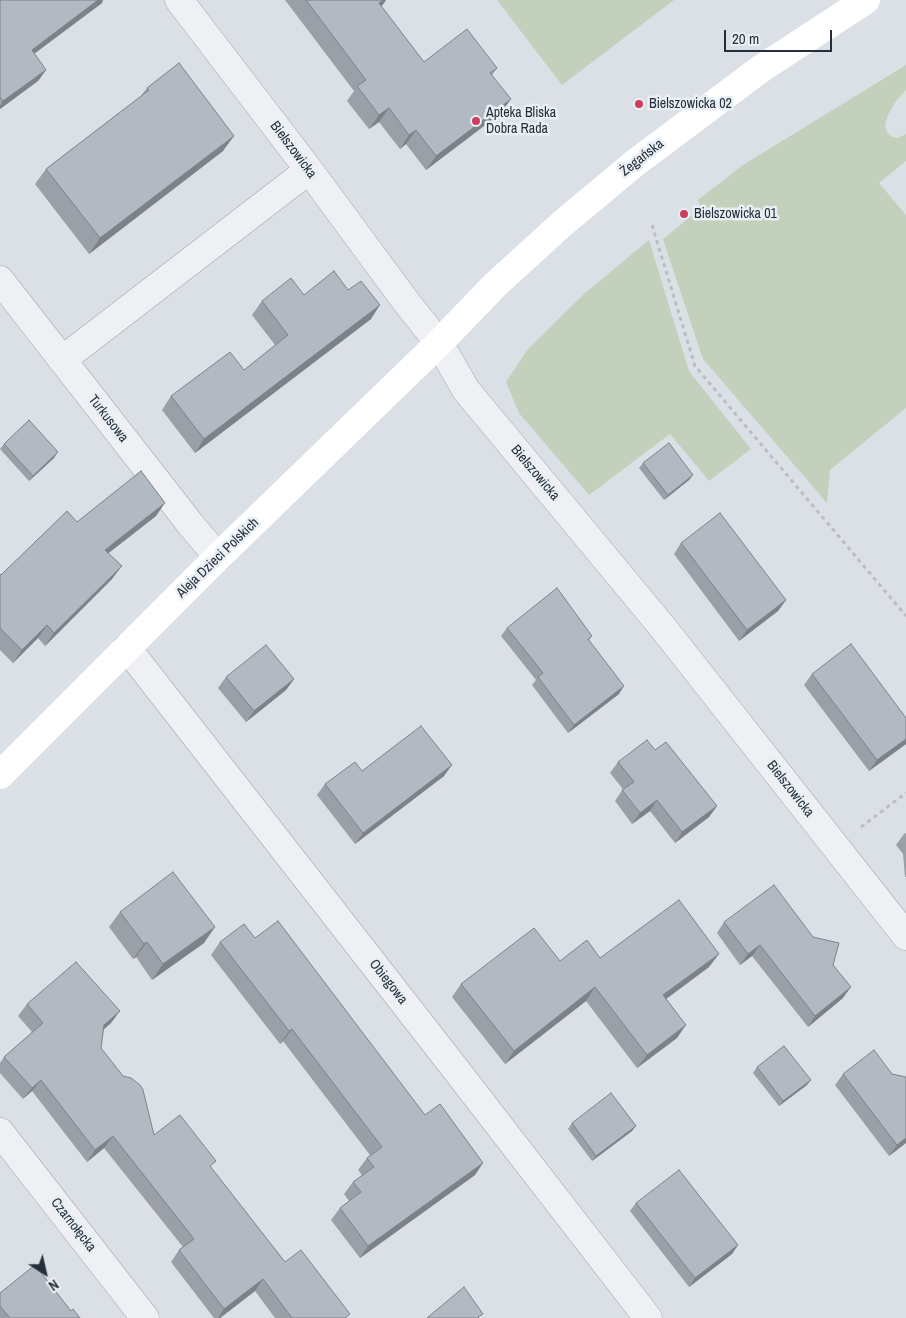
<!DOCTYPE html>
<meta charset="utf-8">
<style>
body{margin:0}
#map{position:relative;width:906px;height:1318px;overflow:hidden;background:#dbe0e6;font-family:"Archivo Narrow",sans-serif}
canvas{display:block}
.north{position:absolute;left:20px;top:1248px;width:50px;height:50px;-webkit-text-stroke:4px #eaeff4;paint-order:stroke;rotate:145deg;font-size:14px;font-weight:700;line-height:20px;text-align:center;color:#252f3c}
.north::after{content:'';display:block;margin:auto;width:18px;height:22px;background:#252f3c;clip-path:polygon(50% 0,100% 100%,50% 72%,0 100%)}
.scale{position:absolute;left:724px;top:30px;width:108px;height:22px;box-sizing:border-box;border:2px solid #252f3c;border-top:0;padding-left:6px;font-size:15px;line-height:18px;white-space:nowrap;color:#252f3c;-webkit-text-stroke:4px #eaeff4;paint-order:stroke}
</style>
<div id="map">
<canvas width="906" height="1318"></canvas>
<div class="north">N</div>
<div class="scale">20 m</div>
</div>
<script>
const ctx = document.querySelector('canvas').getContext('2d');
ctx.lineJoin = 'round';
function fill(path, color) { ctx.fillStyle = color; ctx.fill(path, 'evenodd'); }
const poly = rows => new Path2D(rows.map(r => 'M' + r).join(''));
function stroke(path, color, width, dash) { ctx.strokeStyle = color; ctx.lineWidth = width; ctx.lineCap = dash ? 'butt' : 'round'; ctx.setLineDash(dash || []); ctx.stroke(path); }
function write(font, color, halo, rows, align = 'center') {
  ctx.font = font + ' "Archivo Narrow",sans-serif'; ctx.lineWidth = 5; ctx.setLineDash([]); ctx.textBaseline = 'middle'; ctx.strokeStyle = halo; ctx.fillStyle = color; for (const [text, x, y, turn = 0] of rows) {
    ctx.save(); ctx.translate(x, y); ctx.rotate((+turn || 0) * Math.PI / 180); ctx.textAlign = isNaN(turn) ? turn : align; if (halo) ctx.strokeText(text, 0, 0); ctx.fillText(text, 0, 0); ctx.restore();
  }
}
fill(poly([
 [497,0,674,0,562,85],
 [906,65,906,90,895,102,888,115,885,125,887,132,892,137,898,138,906,134,906,161,879,183,906,215,906,408,830,470,827,503,703,359,663,239,701,208,698,200,743,165],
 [649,240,689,371,751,449,709,481,670,434,589,495,519,413,506,382,528,349,584,294]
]), '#c2d0bc');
const street = poly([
 [179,0,309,170,407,303,439,343,466,390,664,629,906,936],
 [0,280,191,525,218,557],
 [62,360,309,170],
 [127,648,450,1062,648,1318],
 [0,1132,145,1318]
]);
stroke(street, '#a1a7b0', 29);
stroke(poly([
 [652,225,695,366,906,616],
 [861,827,906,793]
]), '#babec4', 3, [4, 4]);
stroke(street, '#eef0f4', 28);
stroke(poly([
 [0,775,218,557,439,343,495,285,563,223,635,163,762,68,866,0]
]), '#fff', 28);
fill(poly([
 [0,0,102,3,34,54,46,70,38,81,0,109],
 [285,0,386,0,381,7,424,62,497,68,492,75,501,113,426,170,406,144,400,149,379,122,369,129,347,101,354,91],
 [147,88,223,151,89,254,35,184,46,169,140,97],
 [348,290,371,319,195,453,162,410,171,396,244,370,275,345,252,315,262,301,304,295],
 [4,444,54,458,29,481,0,449],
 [643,463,693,475,689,480,664,500,639,468],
 [156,516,108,553,112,579,45,646,38,638,13,663,0,650,0,574,1,575,77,522],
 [681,543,786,600,778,611,739,641,674,554],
 [507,628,592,636,589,640,619,694,568,733,532,685,536,680,501,636],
 [812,674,906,744,869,771,804,685],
 [226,677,294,679,286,690,246,722,218,688],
 [655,750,717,806,709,817,675,843,650,811,632,824,615,801,623,789,610,773,618,762],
 [362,771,444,776,355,844,317,795,325,784],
 [906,833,906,877,905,877,903,854,896,845,904,834],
 [120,912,204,943,152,980,136,957,133,959,109,927],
 [724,922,833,965,843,998,808,1027,752,956,740,965,717,933],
 [255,938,425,1115,475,1175,360,1258,331,1220,340,1208,349,1201,344,1194,353,1182,362,1175,358,1170,367,1158,370,1155,283,1041,280,1044,211,955,220,942],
 [600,958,709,967,666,999,677,1038,637,1068,586,1001,505,1064,452,997,461,984,560,961],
 [27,1004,111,1023,103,1030,101,1048,154,1135,211,1168,285,1262,347,1318,275,1318,255,1291,220,1318,214,1318,171,1262,179,1250,183,1247,104,1148,87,1162,32,1091,23,1099,0,1073,0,1063,4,1057,32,1032,18,1016],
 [757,1067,807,1085,779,1106,753,1073],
 [843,1074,892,1074,906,1143,889,1156,835,1085],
 [572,1123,632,1131,592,1161,568,1129],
 [636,1203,738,1245,732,1254,689,1287,630,1211],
 [0,1293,71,1311,80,1318,0,1318]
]), '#9a9fa8');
fill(poly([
 [98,0,103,0,102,3,23,62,32,50],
 [383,0,386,0,379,10,379,3],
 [46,70,38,81,0,109,0,106,3,101],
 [511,99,501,113,426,170,436,156],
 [389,108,379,122,369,129,379,115],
 [416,130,406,144,400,149,409,135],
 [234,136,223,151,89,254,100,238],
 [380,305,371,319,195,453,204,439],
 [58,452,54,458,29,481,33,476],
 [693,475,689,480,664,500,668,495],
 [165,503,156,516,96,563,105,550],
 [122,566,112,579,45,646,54,633],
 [786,600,778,611,739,641,747,630],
 [47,625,38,638,13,663,22,650],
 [294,679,286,690,246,722,254,711],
 [624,686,619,694,568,733,574,725],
 [906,739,906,744,869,771,877,760],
 [452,765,444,776,355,844,363,833],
 [657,800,650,811,632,824,640,813],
 [717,806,709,817,675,843,682,832],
 [215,927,204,943,152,980,163,964],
 [147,942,136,957,133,959,144,944],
 [760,945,752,956,740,965,748,954],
 [719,954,709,967,654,1008,663,995],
 [595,987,586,1001,505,1064,514,1051],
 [851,987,843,998,808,1027,815,1016],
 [120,1011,111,1023,95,1037,104,1025],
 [686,1025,677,1038,637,1068,647,1055],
 [292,1029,283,1041,280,1044,289,1031],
 [41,1080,32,1091,23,1099,32,1088],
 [811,1080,807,1085,779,1106,783,1101],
 [636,1126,632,1131,592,1161,596,1156],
 [113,1136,104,1148,87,1162,95,1150],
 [906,1138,906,1143,889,1156,897,1145],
 [483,1163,475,1175,360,1258,368,1246],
 [738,1245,732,1254,689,1287,695,1278],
 [263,1279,255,1291,220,1318,218,1318,224,1309]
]), '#7d8288');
const building = poly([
 [0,0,98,0,32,50,46,70,3,101,0,97,0,0],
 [306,0,383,0,379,3,424,62,467,29,497,68,490,73,511,99,436,156,416,130,409,135,389,108,379,115,357,86,366,80,306,0],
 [179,63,234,136,100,238,46,169,149,90,147,88,179,63],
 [334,271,348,290,361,281,380,305,204,439,171,396,230,352,244,370,288,335,262,301,291,278,304,295,334,271],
 [29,420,58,452,33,476,4,444,29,420],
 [669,443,693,475,668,495,643,463,669,443],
 [141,471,165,503,105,550,122,566,54,633,47,625,22,650,0,628,0,574,1,575,67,511,77,522,141,471],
 [720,513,786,600,747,630,681,543,720,513],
 [557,588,592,636,588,639,624,686,574,725,538,677,543,673,507,628,557,588],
 [851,644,906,718,906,739,877,760,812,674,851,644],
 [266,645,294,679,254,711,226,677,266,645],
 [421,726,452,765,363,833,325,784,355,762,362,771,421,726],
 [647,740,655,750,666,742,717,806,682,832,657,800,640,813,622,790,634,782,618,762,647,740],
 [173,872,215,927,163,964,147,942,144,944,120,912,173,872],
 [774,885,813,937,839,943,833,965,851,987,815,1016,760,945,748,954,724,922,774,885],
 [679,900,719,954,663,995,686,1025,647,1055,595,987,514,1051,461,984,534,928,560,961,587,940,600,958,679,900],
 [278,921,425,1115,440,1104,483,1163,368,1246,340,1208,361,1192,353,1182,374,1167,367,1158,382,1147,292,1029,289,1031,220,942,244,924,255,938,278,921],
 [76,962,120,1011,104,1025,101,1048,123,1076,131,1078,140,1085,143,1090,154,1135,180,1115,216,1161,210,1166,285,1262,301,1250,350,1314,345,1318,292,1318,263,1279,224,1309,179,1250,194,1239,113,1136,95,1150,41,1080,32,1088,4,1057,43,1023,27,1004,76,962],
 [784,1046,811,1080,783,1101,757,1067,784,1046],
 [874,1050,892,1074,906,1077,906,1138,897,1145,843,1074,874,1050],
 [611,1093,636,1126,596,1156,572,1123,611,1093],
 [679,1170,738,1245,695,1278,636,1203,679,1170],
 [35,1265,71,1311,73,1309,80,1318,10,1318,0,1306,0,1293,35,1265],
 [464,1287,483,1314,478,1317,479,1318,427,1318,464,1287]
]);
fill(building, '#b3b9c3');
stroke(building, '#7d8288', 1);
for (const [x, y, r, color] of [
 [639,104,5,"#ce3d5a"],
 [476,121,5,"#ce3d5a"],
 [684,214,5,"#ce3d5a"]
]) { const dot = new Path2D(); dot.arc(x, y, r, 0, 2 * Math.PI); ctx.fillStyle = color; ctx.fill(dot); stroke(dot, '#eaeff4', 2); }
write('14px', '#252f3c', '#eaeff4', [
 ["Bielszowicka 02",649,104],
 ["Apteka Bliska",486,113],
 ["Dobra Rada",486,129],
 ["Bielszowicka 01",694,214]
], 'left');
write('14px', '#252f3c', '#eaeff4', [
 ["Bielszowicka",293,150,53],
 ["Żegańska",642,158,-38],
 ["Turkusowa",108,419,52],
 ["Bielszowicka",535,473,50],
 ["Aleja Dzieci Polskich",218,558,-44],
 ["Bielszowicka",790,789,52],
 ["Obiegowa",388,982,52],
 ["Czarnołęcka",73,1225,52]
]);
</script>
